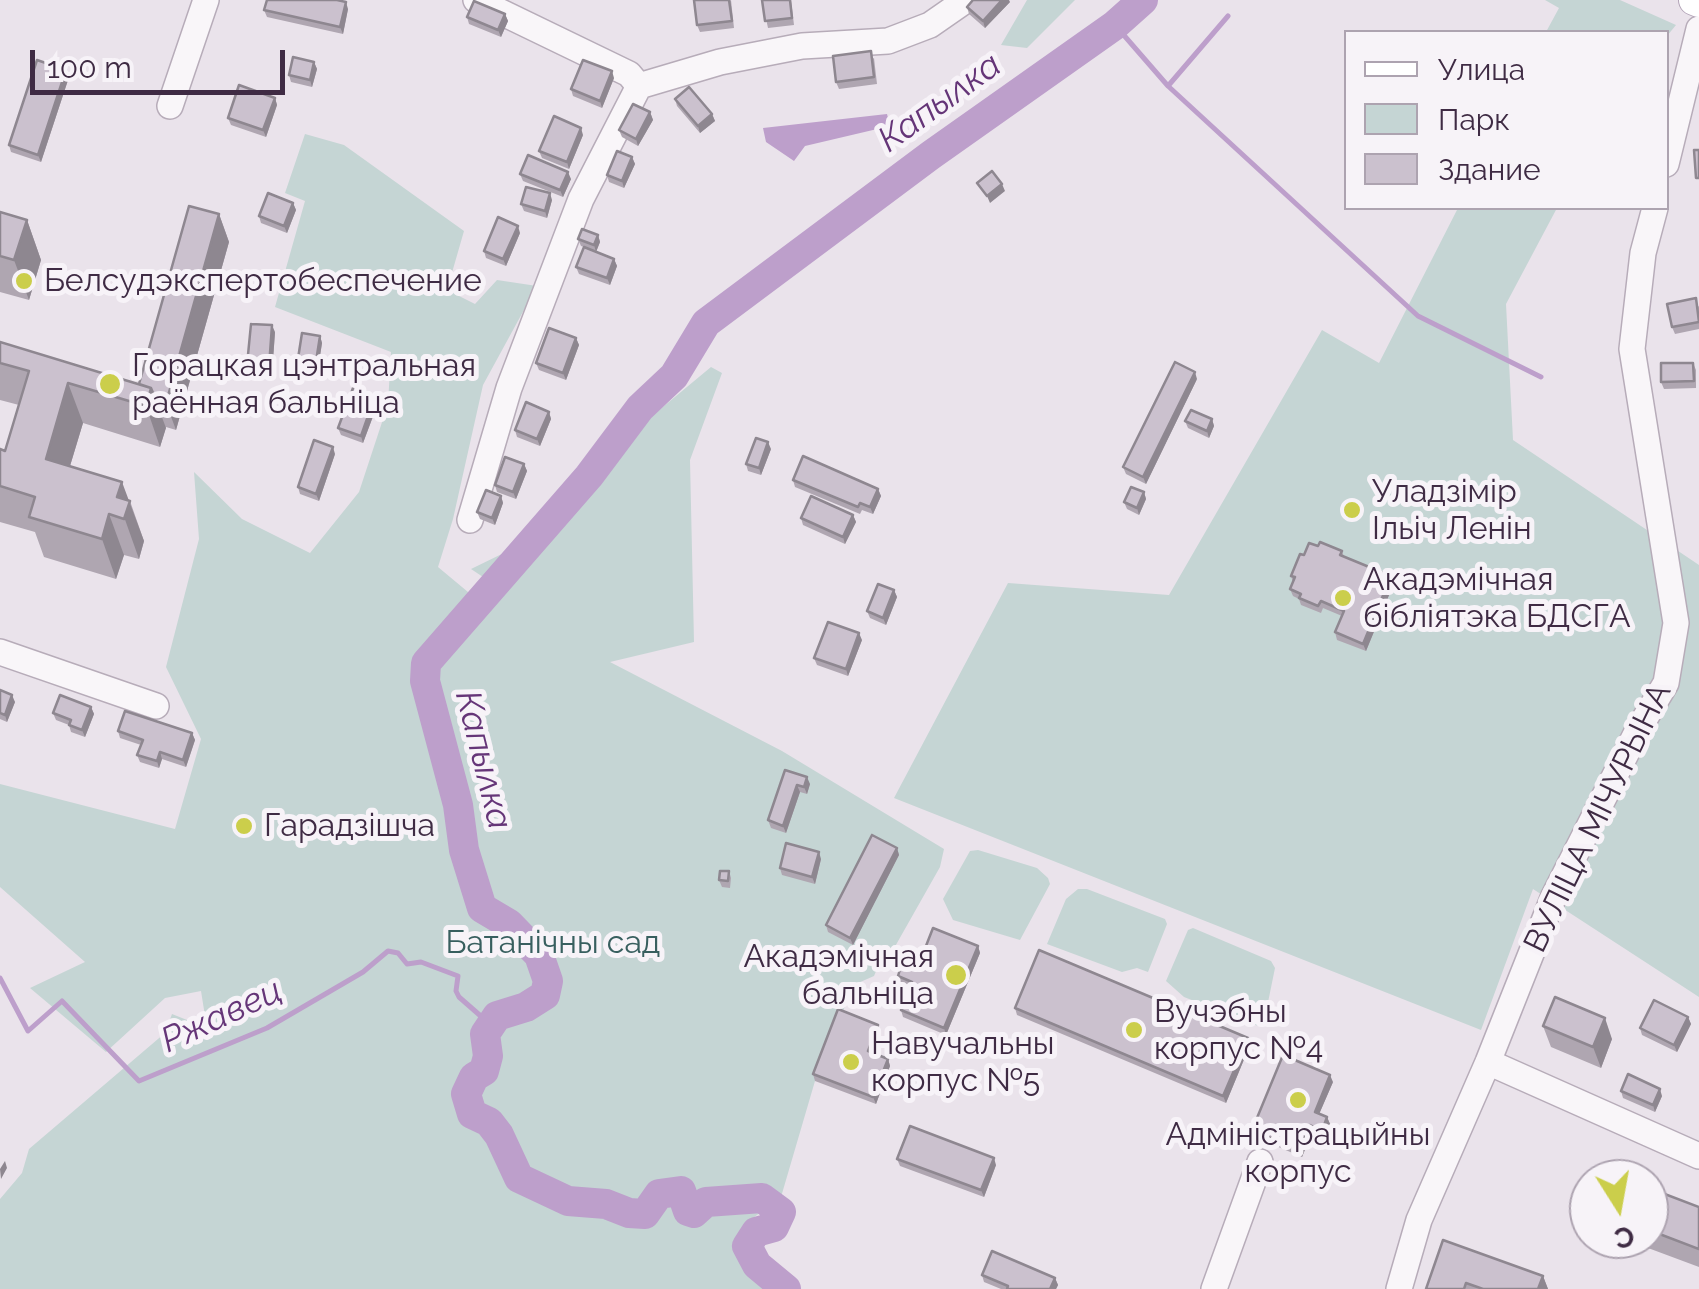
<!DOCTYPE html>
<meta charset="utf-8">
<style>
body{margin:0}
#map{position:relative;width:1699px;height:1289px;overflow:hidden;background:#eae3eb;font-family:Raleway,sans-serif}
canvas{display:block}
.legend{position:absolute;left:1344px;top:30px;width:325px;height:180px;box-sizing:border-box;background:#f7f3f8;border:2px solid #ada3b0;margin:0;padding:12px 18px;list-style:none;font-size:30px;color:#3f2b44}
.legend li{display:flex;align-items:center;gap:20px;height:50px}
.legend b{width:50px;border:2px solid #ada3b0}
.north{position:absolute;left:1569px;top:1159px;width:100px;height:100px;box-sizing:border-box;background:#f7f3f8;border:2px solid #ada3b0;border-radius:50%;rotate:169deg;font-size:28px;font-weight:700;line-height:40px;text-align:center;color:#3f2b44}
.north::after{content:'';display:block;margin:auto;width:35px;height:45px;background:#cbce4b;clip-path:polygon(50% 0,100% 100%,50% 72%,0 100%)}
.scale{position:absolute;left:30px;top:50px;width:255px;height:45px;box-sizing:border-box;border:5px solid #3f2b44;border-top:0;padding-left:12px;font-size:30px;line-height:35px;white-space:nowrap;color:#3f2b44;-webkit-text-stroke:8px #f7f3f8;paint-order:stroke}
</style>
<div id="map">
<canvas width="1699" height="1289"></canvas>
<ul class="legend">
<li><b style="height:12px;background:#fff"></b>Улица</li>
<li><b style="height:28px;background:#c5d5d4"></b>Парк</li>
<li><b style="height:28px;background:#cbc1ce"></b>Здание</li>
</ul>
<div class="north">С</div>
<div class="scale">100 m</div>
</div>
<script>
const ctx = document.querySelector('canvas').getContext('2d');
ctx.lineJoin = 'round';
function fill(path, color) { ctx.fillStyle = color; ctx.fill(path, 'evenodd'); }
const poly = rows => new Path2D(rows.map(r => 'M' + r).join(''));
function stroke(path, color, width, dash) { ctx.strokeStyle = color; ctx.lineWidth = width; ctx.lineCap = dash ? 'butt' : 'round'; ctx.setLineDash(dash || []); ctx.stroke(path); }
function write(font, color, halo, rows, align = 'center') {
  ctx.font = font + ' Raleway,sans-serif'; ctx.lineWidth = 10; ctx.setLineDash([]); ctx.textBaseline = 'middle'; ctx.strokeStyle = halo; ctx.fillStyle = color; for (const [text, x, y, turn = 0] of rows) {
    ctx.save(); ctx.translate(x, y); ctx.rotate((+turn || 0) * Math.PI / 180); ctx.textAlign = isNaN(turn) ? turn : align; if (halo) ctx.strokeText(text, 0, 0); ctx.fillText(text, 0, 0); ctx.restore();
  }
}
fill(poly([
 [1027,0,1075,0,1027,48,1001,45],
 [1545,0,1620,0,1676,25,1667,36,1666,32,1546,32,1559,8],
 [305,134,344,145,464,231,447,290,475,304,497,280,537,286,483,385,453,519,438,567,468,592,488,603,501,589,471,569,549,531,652,416,711,367,722,373,690,460,694,642,610,662,782,751,944,849,940,867,884,966,877,969,874,976,858,983,840,1016,815,1081,781,1197,753,1218,744,1267,764,1289,0,1289,0,1199,22,1173,29,1149,165,1033,172,1014,192,1022,205,1016,201,991,165,998,106,1052,30,988,85,962,0,887,0,784,175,829,201,739,166,667,199,539,194,472,242,519,310,553,359,492,388,404,391,352,275,307,305,201,285,193],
 [1458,208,1557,208,1506,304,1513,440,1699,565,1699,997,1533,889,1481,1030,894,798,1008,583,1169,595,1322,330,1379,363],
 [978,850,1037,868,1048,878,1050,884,1020,940,953,920,943,899,970,851],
 [1078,889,1087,889,1165,919,1167,924,1148,972,1137,968,1122,972,1047,944,1066,899],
 [1193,928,1271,961,1275,968,1264,1022,1258,1026,1184,997,1166,981,1188,930]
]), '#c5d5d4');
fill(poly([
 [887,114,890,126,805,146,794,161,766,142,763,128]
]), '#bd9fcb');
stroke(poly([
 [1115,25,1168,86,1418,316,1541,377],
 [1168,86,1228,16],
 [0,978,28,1031,62,1001,139,1081,267,1028,363,972,388,951,398,953,407,964,421,962,458,976,456,991,459,997,491,1025]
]), '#bd9fcb', 5);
stroke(poly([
 [786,1289,757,1265,747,1246,756,1232,774,1227,781,1212,762,1198,706,1202,694,1213,688,1211,681,1191,659,1194,645,1214,629,1213,606,1204,568,1201,519,1178,499,1135,489,1122,472,1114,466,1094,474,1077,484,1071,488,1056,485,1034,497,1016,526,1007,545,995,548,981,539,955,509,924,482,908,464,850,458,805,425,681,426,663,589,476,640,408,674,376,706,323,931,155,1115,25,1143,0]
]), '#bd9fcb', 30);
const minor = poly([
 [476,0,629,74,639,86],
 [170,106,206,0],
 [1666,164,1699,29],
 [470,520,509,388,581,199,639,86,720,62,802,46,888,41,930,25,966,0],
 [0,652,156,706],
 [1488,1062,1699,1156],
 [1214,1289,1260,1162],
 [1399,1289,1419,1220,1488,1062,1554,896,1638,730,1666,683,1676,623,1632,349,1643,253,1655,208]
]);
const major = poly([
 [1694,0,1699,2]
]);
stroke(minor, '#b7acb9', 28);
stroke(major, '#b2a3b7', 32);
stroke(minor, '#f9f6f9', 25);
stroke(major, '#fff', 30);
fill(poly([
 [731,0,734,28,700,32,697,25],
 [762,0,791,0,794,25,768,28],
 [1010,2,985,28,969,14,967,7],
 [348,9,343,34,267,17,264,10],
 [505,14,508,21,501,37,469,24,467,17],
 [874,58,877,84,839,89,836,82],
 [314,62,317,69,312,87,291,82,289,75],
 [66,70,69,77,41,162,11,152,9,145],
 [614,78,602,108,573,96,571,89],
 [275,98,277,105,266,137,231,125,228,118],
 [675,99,712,114,715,121,700,133,677,106],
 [650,112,653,120,638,146,622,137,619,130],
 [583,135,569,169,542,158,539,151],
 [632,157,635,164,624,188,609,182,607,175],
 [520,174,571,179,563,197,523,181],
 [552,200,547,218,524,211,521,204],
 [293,203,296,210,287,233,261,223,259,216],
 [0,212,27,220,41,260,29,300,0,292],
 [219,214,229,242,176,430,166,427,160,447,83,423,70,466,130,501,144,541,139,559,124,555,116,579,44,557,35,532,0,522,0,449,5,451,19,405,0,400,0,342,139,384],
 [520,233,506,266,486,258,484,251],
 [598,235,600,242,596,252,614,259,617,266,610,285,579,274,576,267,584,247,581,246,578,239],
 [1699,306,1699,329,1675,334,1672,327],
 [275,332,272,374,250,372,247,365],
 [320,336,322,343,317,375,299,372,297,365],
 [576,338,579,345,566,380,539,370,536,363],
 [1693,363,1696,370,1696,388,1664,389,1661,382],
 [1197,379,1146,484,1126,474,1123,467],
 [375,396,378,403,363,443,341,435,338,428],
 [549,412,551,419,540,446,517,437,515,430],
 [1212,419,1214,426,1209,438,1188,428,1185,421],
 [771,449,761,475,748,471,746,464],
 [335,454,319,501,300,494,298,487],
 [524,464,527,471,516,499,497,492,495,485],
 [793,480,878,489,881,496,873,514,862,510,860,514,795,487],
 [1144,492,1146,499,1139,515,1127,509,1124,502],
 [501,496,503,503,495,525,480,519,477,512],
 [853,515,856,522,845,544,803,525,801,518],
 [1318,546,1342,551,1344,557,1391,576,1394,583,1366,651,1337,640,1335,632,1342,616,1323,608,1321,613,1301,605,1299,599,1293,596,1290,589,1293,582,1291,576,1304,555],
 [894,590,897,597,886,625,870,618,867,611],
 [862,640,848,676,817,665,814,658],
 [0,690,15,702,7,722,0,719],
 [91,707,94,714,85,737,71,732,69,725,56,720,53,713],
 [118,731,192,733,195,740,186,767,162,759,159,768,140,762,137,755,141,745,120,738],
 [785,770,810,784,807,794,800,792,786,833,771,828,768,820],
 [897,848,899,855,853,945,828,932,826,925],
 [821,859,815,884,782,875,780,868],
 [729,871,731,878,730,888,722,887,719,880],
 [978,946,980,953,946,1035,903,1017,901,1010,910,987,900,982,898,976],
 [1015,1008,1248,1038,1250,1045,1226,1103,1017,1015],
 [1688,1017,1691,1024,1677,1052,1642,1035,1640,1028],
 [1543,1026,1612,1039,1601,1068,1551,1047],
 [880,1032,872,1053,888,1059,890,1066,876,1104,815,1081,813,1074],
 [1333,1082,1319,1114,1327,1117,1330,1124,1324,1138,1312,1132,1302,1157,1255,1137,1252,1130],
 [1621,1091,1662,1096,1655,1112,1623,1098],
 [897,1159,996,1165,984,1197,900,1166],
 [1649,1188,1699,1207,1699,1267,1640,1245,1637,1239,1649,1239],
 [1443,1240,1543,1276,1548,1289,1426,1289],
 [982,1275,1055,1278,1058,1285,1056,1289,1001,1289,984,1282]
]), '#afa6b1');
fill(poly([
 [1002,0,1009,0,1010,2,985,28,983,21],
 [346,2,348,9,343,34,340,27],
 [505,14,508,21,501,37,498,30],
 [314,62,317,69,312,87,310,80],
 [66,70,69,77,41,162,38,155],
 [612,71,614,78,602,108,600,101],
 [275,98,277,105,266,137,263,130],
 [650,112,653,120,638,146,636,139],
 [712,114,715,121,700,133,698,126],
 [581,128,583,135,569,169,567,162],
 [632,157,635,164,624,188,622,181],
 [568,172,571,179,563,197,560,190],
 [1002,184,1005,191,990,203,987,196],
 [550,193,552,200,547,218,545,211],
 [293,203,296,210,287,233,284,226],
 [219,214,229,242,176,430,166,403],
 [27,220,41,260,29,300,14,260],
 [518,226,520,233,506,266,503,259],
 [598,235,600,242,596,252,594,245],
 [614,259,617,266,610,285,607,278],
 [272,325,275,332,272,374,269,367],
 [320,336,322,343,317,375,315,368],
 [576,338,579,345,566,380,563,373],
 [1195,372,1197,379,1146,484,1143,477],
 [68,383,83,423,60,499,46,459],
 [151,388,166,428,160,447,146,406],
 [375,396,378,403,363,443,361,436],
 [549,412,551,419,540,446,537,439],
 [1212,419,1214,426,1209,438,1207,431],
 [768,442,771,449,761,475,759,468],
 [333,447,335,454,319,501,316,494],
 [524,464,527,471,516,499,513,492],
 [122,482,144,541,139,559,117,497],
 [878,489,881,496,873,514,870,507],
 [1144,492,1146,499,1139,515,1137,508],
 [501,496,503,503,495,525,492,518],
 [109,514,124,555,116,579,102,539],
 [853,515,856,522,845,544,843,537],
 [1391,576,1394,583,1366,651,1363,644],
 [894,590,897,597,886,625,883,618],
 [859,633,862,640,848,676,846,669],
 [12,695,15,702,7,722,5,715],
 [91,707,94,714,85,737,82,730],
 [192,733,195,740,186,767,183,760],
 [160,752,162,759,159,768,157,761],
 [807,777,810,784,807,794,804,787],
 [797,785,800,792,786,833,783,826],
 [897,848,899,855,853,945,850,938],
 [819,852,821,859,815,884,812,877],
 [978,946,980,953,946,1035,944,1028],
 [1688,1017,1691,1024,1677,1052,1674,1045],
 [1605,1018,1612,1039,1601,1068,1593,1047],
 [878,1025,880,1032,870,1058,868,1051],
 [1248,1038,1250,1045,1226,1103,1223,1096],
 [888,1059,890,1066,876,1104,873,1097],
 [1330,1075,1333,1082,1317,1119,1315,1112],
 [1660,1089,1662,1096,1655,1112,1653,1105],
 [1327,1117,1330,1124,1324,1138,1322,1131],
 [1310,1125,1312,1132,1302,1157,1299,1150],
 [994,1158,996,1165,984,1197,981,1190],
 [5,1161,7,1168,1,1179,0,1169],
 [1543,1276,1548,1289,1538,1289],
 [1055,1278,1058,1285,1056,1289,1050,1289]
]), '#8e8790');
const building = poly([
 [267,0,337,0,346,2,340,27,264,10,267,0],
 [694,0,729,0,732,21,697,25,694,0],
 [762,0,790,0,792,18,765,21,762,0],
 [973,0,1002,0,983,21,967,7,973,0],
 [474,1,505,14,498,30,467,17,474,1],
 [871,51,874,77,836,82,833,56,871,51],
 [293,57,314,62,310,80,289,75,293,57],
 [37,60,66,70,38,155,9,145,37,60],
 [583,60,612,71,600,101,571,89,583,60],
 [239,85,275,98,263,130,228,118,239,85],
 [689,87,712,114,698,126,675,99,689,87],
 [633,104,650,112,636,139,619,130,633,104],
 [554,116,581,128,567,162,539,151,554,116],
 [1694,150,1699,150,1699,178,1696,178,1694,150],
 [617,151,632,157,622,181,607,175,617,151],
 [528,155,568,172,560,190,520,174,528,155],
 [992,171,1002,184,987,196,977,183,992,171],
 [526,187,550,193,545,211,521,204,526,187],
 [268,193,293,203,284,226,259,216,268,193],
 [189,206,219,214,166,403,156,400,151,388,139,384,189,206],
 [0,212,27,220,14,260,0,256,0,212],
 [498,217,518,226,503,259,484,251,498,217],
 [582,229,598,235,594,245,578,239,582,229],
 [584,247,614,259,607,278,576,267,584,247],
 [1696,298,1699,322,1672,327,1667,304,1696,298],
 [251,324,272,325,269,367,247,365,251,324],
 [549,328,576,338,563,373,536,363,549,328],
 [302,333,320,336,315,368,297,365,302,333],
 [0,342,151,388,146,406,68,383,46,459,122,482,117,497,130,501,124,519,109,514,102,539,29,517,35,497,0,486,0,449,5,451,29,371,0,363,0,342],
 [1175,362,1195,372,1143,477,1123,467,1175,362],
 [1661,363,1693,363,1694,381,1661,382,1661,363],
 [353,388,375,396,361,436,338,428,353,388],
 [526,402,549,412,537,439,515,430,526,402],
 [1191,410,1212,419,1207,431,1185,421,1191,410],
 [756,438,768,442,759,468,746,464,756,438],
 [314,440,333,447,316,494,298,487,314,440],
 [803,456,878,489,870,507,860,503,858,507,793,480,803,456],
 [505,457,524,464,513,492,495,485,505,457],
 [1131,487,1144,492,1137,508,1124,502,1131,487],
 [486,490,501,496,492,518,477,512,486,490],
 [811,496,853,515,843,537,801,518,811,496],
 [1320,542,1342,551,1340,555,1391,576,1363,644,1335,632,1344,611,1321,601,1318,606,1299,598,1301,594,1290,589,1295,577,1291,576,1300,554,1304,555,1309,543,1318,546,1320,542],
 [878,584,894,590,883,618,867,611,878,584],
 [828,622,859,633,846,669,814,658,828,622],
 [0,690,12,695,5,715,0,713,0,690],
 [60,695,91,707,82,730,69,725,71,720,53,713,60,695],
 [125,711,192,733,183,760,160,752,157,761,137,755,143,740,118,731,125,711],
 [785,770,807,777,804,787,797,785,783,826,768,820,785,770],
 [872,835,897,848,850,938,826,925,872,835],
 [786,843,819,852,812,877,780,868,786,843],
 [720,871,729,871,728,881,719,880,720,871],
 [933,928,978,946,944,1028,901,1010,912,982,898,976,902,963,917,969,933,928],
 [1039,950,1248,1038,1223,1096,1015,1008,1039,950],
 [1555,997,1605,1018,1593,1047,1543,1026,1555,997],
 [1654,1000,1688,1017,1674,1045,1640,1028,1654,1000],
 [838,1009,878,1025,868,1051,888,1059,873,1097,813,1074,838,1009],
 [1283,1055,1330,1075,1315,1112,1327,1117,1322,1131,1310,1125,1299,1150,1252,1130,1283,1055],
 [1628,1074,1660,1089,1653,1105,1621,1091,1628,1074],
 [910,1126,994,1158,981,1190,897,1159,910,1126],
 [1649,1188,1699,1207,1699,1249,1649,1230,1649,1188],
 [1443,1240,1543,1276,1538,1289,1483,1289,1466,1283,1464,1289,1426,1289,1443,1240],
 [992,1251,1055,1278,1050,1289,1007,1289,1008,1286,982,1275,992,1251]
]);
fill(building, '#cbc1ce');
stroke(building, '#8e8790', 2.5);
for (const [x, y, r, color] of [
 [24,281,10,"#cbce4b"],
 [110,384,12,"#cbce4b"],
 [1352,510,10,"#cbce4b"],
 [1343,598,10,"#cbce4b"],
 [244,826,10,"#cbce4b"],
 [956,975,12,"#cbce4b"],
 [1134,1030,10,"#cbce4b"],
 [851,1062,10,"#cbce4b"],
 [1298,1100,10,"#cbce4b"]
]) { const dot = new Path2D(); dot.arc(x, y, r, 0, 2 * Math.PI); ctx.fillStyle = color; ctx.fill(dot); stroke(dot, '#f7f3f8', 4); }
write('32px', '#3f2b44', '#f7f3f8', [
 ["Белсудэкспертобеспечение",44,281],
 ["Горацкая цэнтральная",132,366],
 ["раённая бальніца",132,403],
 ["Уладзімір",1372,492],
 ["Ільіч Ленін",1372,529],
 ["Акадэмічная",1363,580],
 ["бібліятэка БДСГА",1363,617],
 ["Гарадзішча",264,826],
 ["Акадэмічная",934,957,"right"],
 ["бальніца",934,994,"right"],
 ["Вучэбны",1154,1012],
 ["корпус №4",1154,1049],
 ["Навучальны",871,1044],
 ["корпус №5",871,1081],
 ["Адміністрацыйны",1298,1135,"center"],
 ["корпус",1298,1172,"center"]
], 'left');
write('32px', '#3f2b44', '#f7f3f8', [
 ["ВУЛІЦА МІЧУРЫНА",1598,818,-64]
]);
write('32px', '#385f5f', '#f7f3f8', [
 ["Батанічны сад",553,943]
]);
write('italic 35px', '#653578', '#f7f3f8', [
 ["Капылка",940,103,-36],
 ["Капылка",483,760,76],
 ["Ржавец",222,1016,-25]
]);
</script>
